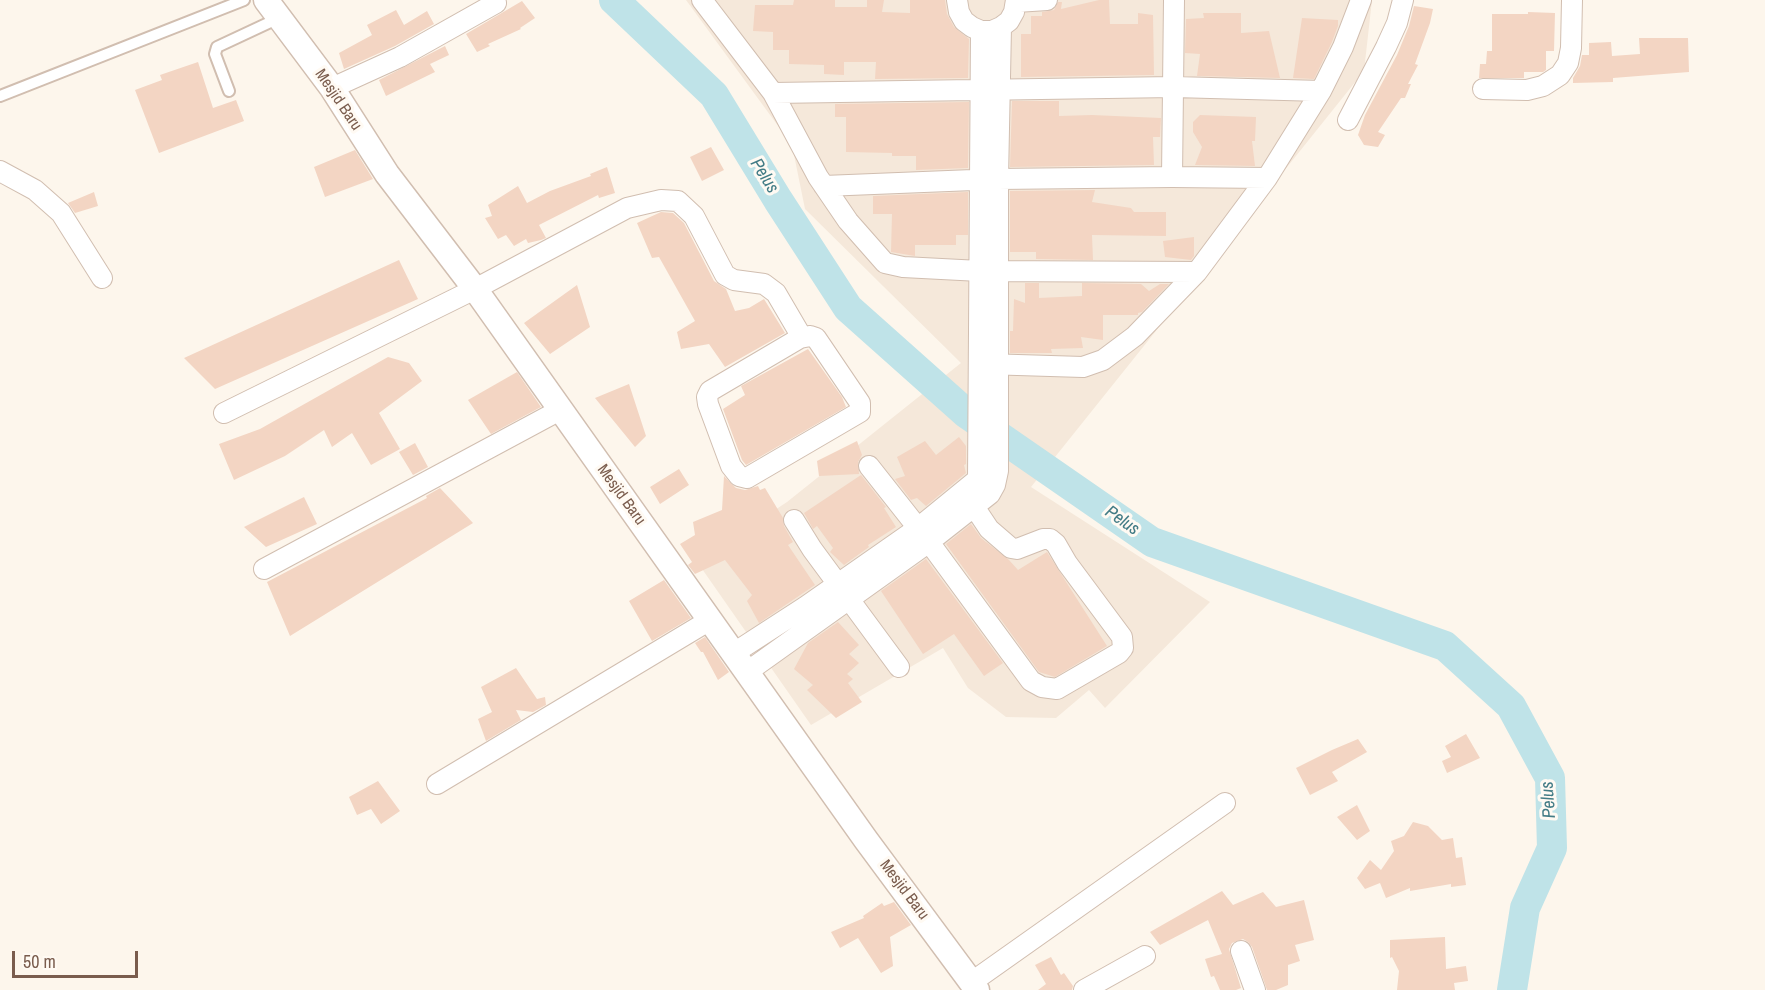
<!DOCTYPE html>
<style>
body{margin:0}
#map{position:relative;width:1765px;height:990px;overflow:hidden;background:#fdf6ec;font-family:"Archivo Narrow",sans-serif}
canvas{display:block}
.scale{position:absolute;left:12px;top:951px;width:126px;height:27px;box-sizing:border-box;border:3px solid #7a5c4d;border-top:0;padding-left:8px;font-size:18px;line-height:21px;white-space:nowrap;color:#7a5c4d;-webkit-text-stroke:4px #fffaf3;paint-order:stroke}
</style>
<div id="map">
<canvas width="1765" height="990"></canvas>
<div class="scale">50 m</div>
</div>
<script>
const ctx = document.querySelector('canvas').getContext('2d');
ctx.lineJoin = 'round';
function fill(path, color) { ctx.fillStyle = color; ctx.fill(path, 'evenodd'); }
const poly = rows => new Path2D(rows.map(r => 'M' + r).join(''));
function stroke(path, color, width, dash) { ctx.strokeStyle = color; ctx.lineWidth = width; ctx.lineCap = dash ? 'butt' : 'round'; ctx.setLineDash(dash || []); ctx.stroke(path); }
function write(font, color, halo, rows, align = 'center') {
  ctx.font = font + ' "Archivo Narrow",sans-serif'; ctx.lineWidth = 6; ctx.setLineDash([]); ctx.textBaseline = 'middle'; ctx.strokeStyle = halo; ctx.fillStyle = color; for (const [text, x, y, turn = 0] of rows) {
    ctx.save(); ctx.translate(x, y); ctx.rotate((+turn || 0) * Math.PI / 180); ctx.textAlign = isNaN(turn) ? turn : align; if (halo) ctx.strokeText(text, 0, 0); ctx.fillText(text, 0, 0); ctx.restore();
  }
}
fill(poly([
 [686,0,1372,0,1364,71,1031,487,1210,602,1105,708,1089,690,1056,718,1006,717,968,688,943,648,811,725,700,566,752,525,787,502,961,363,805,209,792,145]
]), '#f5e8da');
stroke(poly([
 [614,0,714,95,778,200,848,308,967,414,1152,542,1445,646,1511,706,1550,778,1552,848,1525,908,1512,990]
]), '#bfe3e8', 30);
fill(poly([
 [794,0,835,0,835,7,867,7,867,0,884,0,882,12,910,13,910,0,945,0,947,14,954,27,969,39,968,78,875,79,876,62,844,62,844,75,824,74,824,65,789,64,789,50,773,50,773,32,753,31,755,5,793,5],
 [1099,0,1109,0,1110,24,1138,24,1138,13,1153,15,1154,75,1021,77,1021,34,1031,34,1031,16,1042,16,1042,12,1054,10,1058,2,1062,2,1061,9],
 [522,1,535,18,520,28,521,29,488,44,490,46,477,52,466,34],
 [1414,6,1433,9,1430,23,1415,64,1418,65,1408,84,1411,84,1405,98,1401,98,1378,132,1385,135,1378,147,1364,145,1358,135,1365,115,1397,55,1409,26],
 [396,10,404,25,427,11,434,24,395,46,344,69,339,53,372,35,367,25],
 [1528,12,1555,13,1554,51,1546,51,1546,70,1543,72,1524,72,1524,78,1479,78,1480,64,1486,64,1487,51,1492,51,1492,14,1528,14],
 [1203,13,1241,13,1241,33,1269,31,1280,78,1197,76,1200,54,1185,53,1186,19,1204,18],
 [1302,18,1338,20,1338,26,1332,42,1314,79,1293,78],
 [1639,38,1688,38,1689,72,1613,78,1613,82,1573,83,1573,78,1580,66,1582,55,1589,55,1589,43,1611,42,1612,56,1640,54],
 [445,46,449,55,430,64,435,72,386,96,379,80],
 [198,62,213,108,236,100,244,121,159,153,135,90,162,80,160,75],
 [1012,101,1059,101,1059,116,1092,115,1161,118,1160,137,1153,137,1154,165,1010,167],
 [969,102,968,168,916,170,916,156,892,156,892,153,846,152,846,117,835,117,835,104],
 [1200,115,1256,117,1255,141,1252,141,1255,166,1195,165,1202,147,1193,132,1193,122],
 [711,147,724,170,702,181,690,157],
 [355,150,373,179,325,197,314,167],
 [607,167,615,193,599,198,598,195,539,225,546,238,541,240,528,243,526,239,514,246,506,235,498,239,485,218,492,216,488,205,518,186,527,203,550,191,591,176,590,174],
 [1095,190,1092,202,1131,208,1134,212,1166,212,1166,236,1092,235,1093,260,1036,259,1036,252,1010,252,1010,191],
 [94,192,98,206,75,213,68,203],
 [968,192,968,235,956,235,956,245,915,245,915,256,891,252,892,214,873,214,873,196],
 [661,212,673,213,684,223,714,281,726,289,735,311,749,308,764,299,785,333,725,367,709,344,681,349,677,332,695,321,659,257,652,258,637,223],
 [1194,237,1194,256,1191,260,1165,257,1163,241],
 [399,260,418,299,215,389,184,358],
 [1025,283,1039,283,1039,298,1082,296,1082,283,1141,284,1149,291,1160,284,1169,284,1142,312,1138,313,1138,315,1103,315,1103,340,1081,337,1083,348,1051,349,1052,353,1010,353,1010,331,1013,331,1014,299,1025,303],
 [577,285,590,327,550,354,524,323],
 [808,349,842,397,846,407,746,465,742,460,723,409,745,395,741,386],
 [388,357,409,363,422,381,379,413,400,449,371,465,352,433,332,447,324,430,285,456,234,480,219,444,260,429],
 [517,372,541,407,491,434,468,400],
 [629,384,646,436,635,447,595,398],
 [959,437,966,446,966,464,964,465,966,473,926,506,917,498,911,500,895,479,905,476,897,457,925,441,936,455],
 [857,441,862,455,858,462,859,474,819,476,817,461],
 [415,443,428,467,413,475,399,452],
 [679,469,689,485,660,504,650,487],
 [861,475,886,507,884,508,896,527,868,545,869,547,844,565,830,552,833,548,817,526,813,529,804,513],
 [724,476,736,488,745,490,758,486,760,490,765,488,783,518,784,526,793,542,788,545,815,585,759,623,747,601,752,595,725,560,695,574,688,565,692,562,680,544,695,535,693,522,722,510],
 [440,488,473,523,290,636,267,582,427,498,426,496],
 [304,497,317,524,266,547,244,527],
 [971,524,981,538,1009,560,1018,570,1047,552,1107,646,1055,677,1039,672,946,544],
 [926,559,1003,663,984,676,954,634,923,654,881,591],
 [664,580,691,618,652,641,629,601],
 [838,622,859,645,849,654,859,663,847,674,853,679,848,683,862,702,836,718,807,690,813,685,794,669,808,643],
 [705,637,729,672,718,680,703,652,701,652,695,643],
 [516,668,537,699,545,697,546,705,533,712,516,710,521,720,486,741,478,719,492,712,481,687],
 [1466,734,1480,758,1447,773,1442,761,1451,757,1445,746],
 [1358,739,1367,752,1332,772,1338,781,1310,795,1296,768,1332,750],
 [378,781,400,811,381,824,371,809,357,815,349,797],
 [1357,805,1370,831,1357,840,1337,817],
 [1413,822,1428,826,1442,840,1453,838,1456,858,1462,857,1466,885,1451,887,1451,884,1410,891,1410,888,1386,898,1380,883,1365,889,1357,878,1370,860,1381,870,1394,851,1391,841,1404,836],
 [1222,891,1233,905,1263,892,1276,907,1304,900,1314,940,1295,945,1300,961,1288,965,1288,985,1276,990,1267,990,1252,947,1248,942,1243,939,1232,943,1229,949,1241,988,1236,990,1220,990,1214,976,1211,977,1205,959,1222,954,1208,920,1160,945,1150,932],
 [894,902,911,925,890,937,893,966,881,973,858,938,840,948,831,932,864,918,863,916,882,903,884,906],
 [1445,937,1446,969,1466,966,1468,981,1454,983,1455,990,1397,990,1399,971,1392,957,1390,958,1390,940],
 [1051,957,1061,975,1064,973,1073,986,1072,990,1038,990,1046,984,1035,965]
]), '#f3d5c3');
const service = poly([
 [229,91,215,54,217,47,279,18],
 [0,96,244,0]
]);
const minor = poly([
 [702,0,773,93,818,177,848,221,885,263,903,267,980,271,1197,272],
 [957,0,959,12,964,21,972,27,981,31,992,31,1001,27,1009,21,1014,12,1016,0],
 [1016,2,1047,0],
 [332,88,400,57,496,3],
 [1483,89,1527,90,1543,86,1560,75,1568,63,1571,48,1572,0],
 [773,93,1174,87,1321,91],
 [1348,120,1386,47,1397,23,1403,0],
 [0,171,35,190,61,213,102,278],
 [1172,177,1174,0],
 [824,186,998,179,1172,177,1267,178],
 [810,336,816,338,860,403,860,412,747,478,739,476,731,466,708,404,707,397,710,391,800,338,810,336],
 [985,364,1083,367,1103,360,1135,336,1197,272,1267,178,1321,91,1343,47,1361,0],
 [224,413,475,289,627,208,661,200,678,201,694,216,725,275,734,280,764,284,776,293,800,334,800,338],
 [869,466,929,542,1031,681,1042,687,1057,689,1119,653,1123,648,1122,637,1067,563,1056,544,1050,539,1043,539,1017,549,1011,548,989,529,967,496],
 [794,520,812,549,899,667],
 [264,569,560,410],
 [734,653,805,607,918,528,978,479,981,31],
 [747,672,929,542,990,494,995,485,998,471,998,179,1001,27],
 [437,784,710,620],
 [1241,951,1255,990],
 [972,982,1225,803],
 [1084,990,1145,956]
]);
const tertiary = poly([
 [266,0,332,88,387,174,475,289,866,840,977,990]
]);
stroke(service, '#d1beb0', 14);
stroke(minor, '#d1beb0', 22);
stroke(tertiary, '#d1beb0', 27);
stroke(service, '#fff', 10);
stroke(minor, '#fff', 20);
stroke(tertiary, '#fff', 24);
write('16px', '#7a5c4d', '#fffaf3', [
 ["Mesjid Baru",338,100,56],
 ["Mesjid Baru",621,495,54],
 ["Mesjid Baru",904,890,53]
]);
write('italic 18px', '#437c86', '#fffaf3', [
 ["Pelus",764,176,58],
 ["Pelus",1122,521,35],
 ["Pelus",1549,800,-94]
]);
</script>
